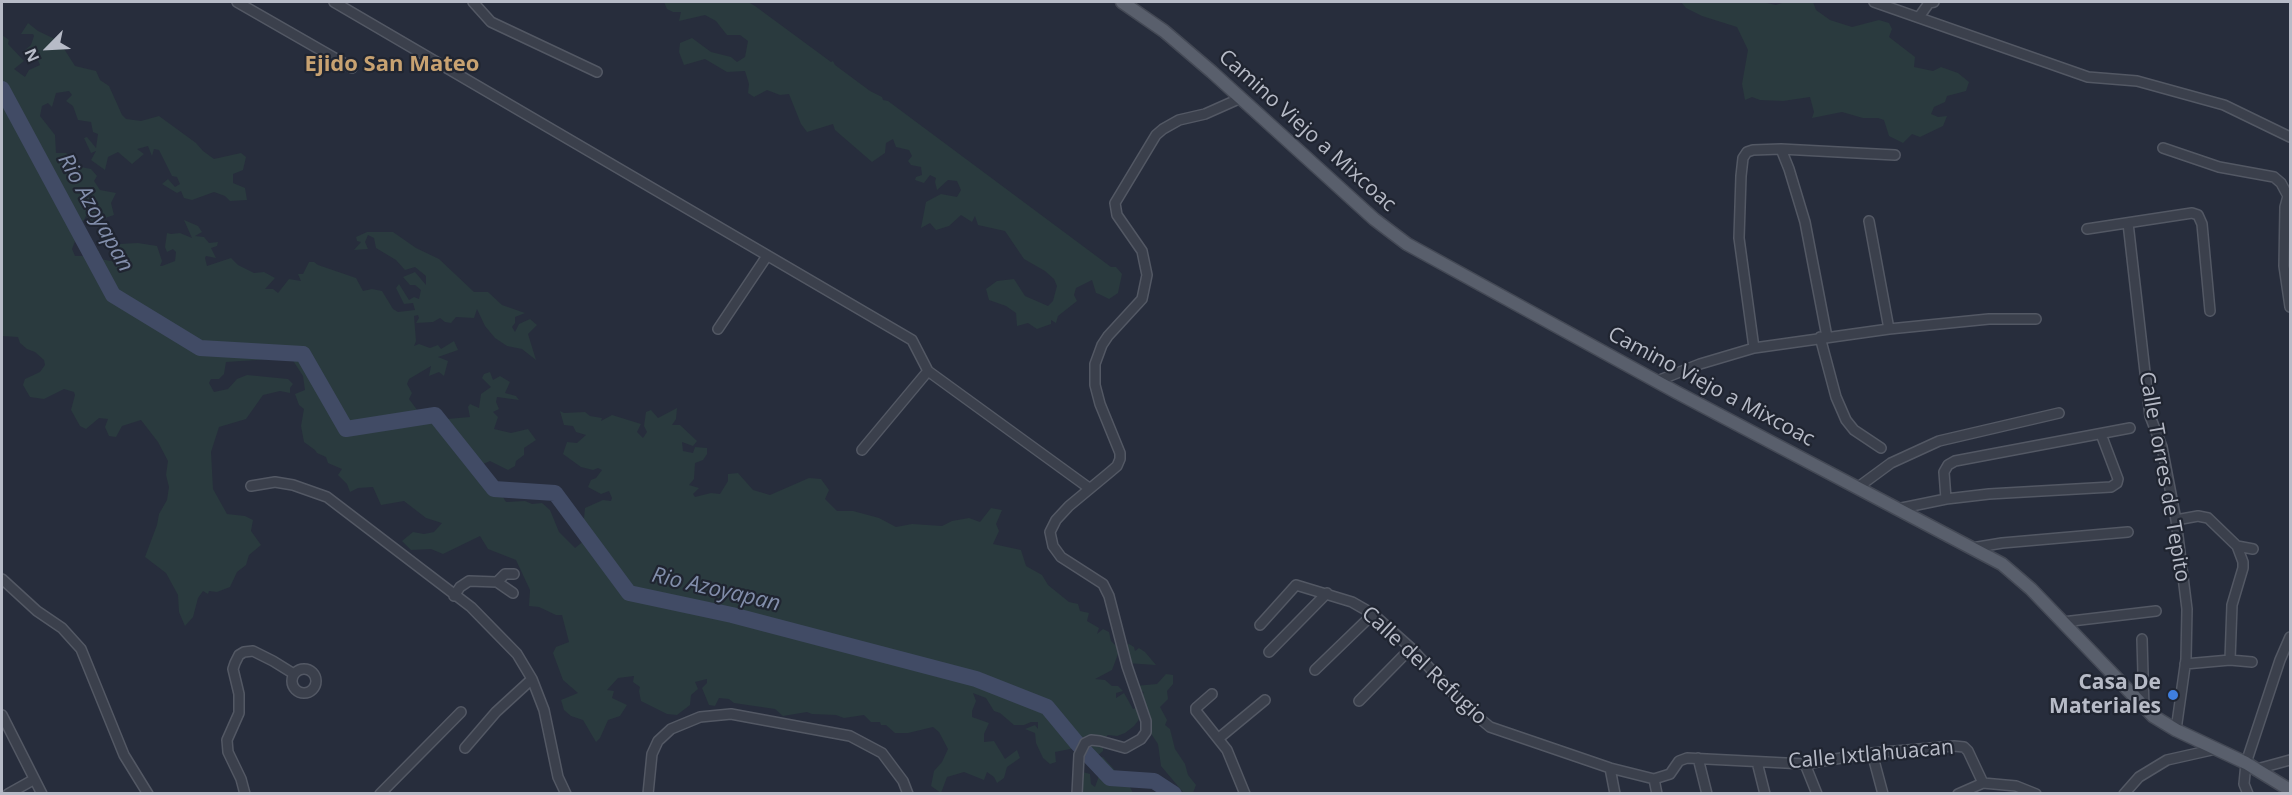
<!DOCTYPE html>
<style>
body{margin:0}
#map{position:relative;width:2292px;height:795px;overflow:hidden;background:#272d3c;font-family:"Open Sans",sans-serif}
canvas{display:block}
.frame{position:absolute;inset:0;border:3px solid #b7bbc7;pointer-events:none}
.north{position:absolute;left:18px;top:18px;width:60px;height:60px;-webkit-text-stroke:4px #202531;paint-order:stroke;rotate:246deg;font-size:16px;font-weight:700;line-height:24px;text-align:center;color:#b7bbc7}
.north::after{content:'';display:block;margin:auto;width:21px;height:27px;background:#b7bbc7;clip-path:polygon(50% 0,100% 100%,50% 72%,0 100%)}
</style>
<div id="map">
<canvas width="2292" height="795"></canvas>
<div class="frame"></div>
<div class="north">N</div>
</div>
<script>
const ctx = document.querySelector('canvas').getContext('2d');
ctx.lineJoin = 'round';
function fill(path, color) { ctx.fillStyle = color; ctx.fill(path, 'evenodd'); }
const poly = rows => new Path2D(rows.map(r => 'M' + r).join(''));
function stroke(path, color, width, dash) { ctx.strokeStyle = color; ctx.lineWidth = width; ctx.lineCap = dash ? 'butt' : 'round'; ctx.setLineDash(dash || []); ctx.stroke(path); }
function write(font, color, halo, rows, align = 'center') {
  ctx.font = font + ' "Open Sans",sans-serif'; ctx.lineWidth = 4.5; ctx.setLineDash([]); ctx.textBaseline = 'middle'; ctx.strokeStyle = halo; ctx.fillStyle = color; for (const [text, x, y, turn = 0] of rows) {
    ctx.save(); ctx.translate(x, y); ctx.rotate((+turn || 0) * Math.PI / 180); ctx.textAlign = isNaN(turn) ? turn : align; if (halo) ctx.strokeText(text, 0, 0); ctx.fillText(text, 0, 0); ctx.restore();
  }
}
fill(poly([
 [664,2,748,2,755,6,831,62,833,61,835,65,870,91,882,97,883,100,888,101,1111,267,1116,267,1122,274,1118,293,1109,299,1099,294,1096,293,1092,280,1076,288,1074,295,1077,301,1058,316,1056,323,1051,320,1051,324,1037,329,1028,323,1017,326,1016,313,1006,306,989,300,986,289,997,281,1014,279,1025,296,1048,306,1053,301,1057,286,1054,279,1045,271,1024,259,1005,231,978,225,975,216,972,222,961,215,949,226,936,230,930,223,921,228,926,202,941,194,957,197,961,190,957,181,948,180,937,190,935,182,936,178,930,175,924,183,915,180,916,177,922,175,921,167,911,165,908,161,912,156,909,150,896,147,893,139,886,143,885,153,872,162,835,130,833,124,807,132,801,124,789,94,780,95,767,90,754,97,748,93,749,84,745,71,727,72,705,59,684,65,679,52,680,43,692,38,711,52,731,57,737,62,745,57,748,41,740,35,727,35,716,21,705,15,679,21,681,12,673,12,667,9],
 [1681,2,1762,2,1776,5,1785,2,1813,2,1816,10,1830,20,1852,27,1879,20,1889,23,1892,29,1889,37,1915,57,1914,67,1933,71,1941,67,1958,73,1969,82,1966,91,1947,96,1945,102,1934,107,1931,114,1938,117,1947,116,1943,126,1920,137,1912,134,1903,143,1889,136,1884,120,1878,118,1863,118,1842,112,1812,118,1814,112,1810,97,1783,101,1760,100,1752,97,1745,100,1742,84,1748,50,1737,27,1702,16,1686,8],
 [28,23,38,31,59,41,75,66,96,71,100,80,109,86,122,115,126,119,141,121,159,116,196,143,203,151,214,159,241,153,246,157,243,170,233,174,233,183,245,188,247,200,230,201,225,196,214,192,192,200,184,198,181,191,177,193,162,184,168,179,175,187,180,184,177,177,172,176,159,150,154,149,152,156,148,146,137,149,144,154,132,164,118,152,108,157,105,170,91,160,96,151,91,153,84,138,87,137,96,148,98,134,93,132,91,122,78,120,73,106,66,101,72,95,69,91,56,93,52,107,48,103,42,106,40,116,55,135,56,153,66,153,75,159,81,167,91,169,97,176,94,181,100,190,116,193,111,203,114,215,102,219,96,225,86,216,84,220,76,227,77,236,72,249,75,256,89,256,94,249,99,251,101,259,110,261,120,258,117,253,119,244,138,243,157,246,162,261,160,266,162,266,175,261,176,252,173,249,167,252,165,247,167,233,171,234,180,233,192,238,184,220,198,226,202,232,195,236,204,237,209,243,218,242,217,246,211,248,216,258,206,256,205,258,207,266,231,258,238,265,254,273,264,272,275,278,265,289,273,289,278,293,289,279,301,281,298,274,303,274,309,262,314,262,318,265,356,278,363,291,372,289,382,291,393,309,398,312,415,310,413,303,404,304,396,288,399,284,409,300,414,297,419,299,421,290,415,285,410,285,403,277,415,272,426,285,426,276,415,267,405,270,396,260,376,248,374,238,368,235,365,242,368,249,354,250,361,242,357,241,356,237,367,232,393,232,416,248,439,259,474,292,488,292,502,305,525,313,515,317,515,323,512,327,515,332,519,324,530,319,537,325,528,334,536,360,522,349,507,346,495,338,485,326,477,309,474,318,456,317,451,323,445,322,440,318,433,322,416,323,419,318,418,315,414,316,416,341,414,346,419,344,430,348,438,345,441,349,454,341,458,350,438,357,448,361,444,376,439,372,429,376,431,366,409,379,407,384,412,393,409,399,426,422,432,415,444,425,447,419,470,417,468,407,470,404,479,408,481,394,491,387,482,378,484,374,490,372,493,380,500,376,510,382,505,393,516,396,519,400,497,397,496,402,499,409,493,412,498,417,494,429,511,433,528,429,536,440,524,448,524,455,516,461,515,466,508,470,490,461,469,470,474,471,478,476,488,477,495,484,506,502,525,501,532,504,542,503,550,510,559,532,575,548,585,540,580,524,581,519,584,518,585,508,603,500,611,501,612,498,609,491,601,494,588,487,591,480,596,478,602,470,598,468,593,470,581,467,563,454,567,442,577,443,586,435,576,432,573,426,564,425,560,411,564,413,585,412,590,416,602,418,601,421,612,415,641,424,637,432,643,438,647,432,644,426,646,412,651,410,658,418,677,408,676,419,672,425,680,425,697,441,693,446,682,442,683,451,693,453,695,447,707,448,707,454,703,460,695,463,694,479,689,485,699,488,693,494,695,497,711,493,720,494,728,481,728,474,738,473,753,490,770,495,809,478,821,479,829,490,825,499,837,511,853,511,879,518,896,527,912,524,942,526,952,521,969,518,980,522,991,508,1002,510,996,524,999,531,993,544,1021,550,1026,566,1042,575,1048,585,1069,602,1078,604,1080,611,1089,613,1087,621,1099,628,1097,634,1103,629,1109,632,1111,641,1119,649,1129,644,1134,647,1135,651,1139,648,1145,652,1156,665,1126,663,1125,657,1118,654,1112,670,1095,679,1105,680,1112,686,1118,686,1123,691,1116,693,1116,698,1124,693,1133,709,1136,708,1136,705,1144,692,1134,690,1135,686,1157,684,1166,674,1173,675,1173,684,1167,691,1168,699,1160,707,1167,720,1165,725,1170,729,1175,749,1185,764,1188,775,1196,785,1193,793,1183,792,1161,766,1158,744,1150,732,1144,713,1134,726,1125,733,1117,736,1108,735,1103,739,1103,751,1096,757,1103,757,1130,787,1133,793,1074,793,1072,786,1076,783,1075,778,1083,772,1090,774,1091,784,1095,787,1103,765,1092,766,1083,751,1075,748,1055,752,1056,762,1050,764,1043,758,1036,743,1035,733,1025,729,1035,725,1038,729,1038,722,1031,722,1024,725,1014,725,1000,713,994,711,986,698,973,693,976,701,972,711,972,717,989,723,984,734,984,742,994,741,1005,759,1017,750,1020,758,1007,767,1004,778,997,783,994,777,987,772,984,780,964,772,947,777,941,793,931,786,934,771,942,762,948,749,939,732,933,727,908,733,895,733,886,725,881,725,880,722,871,722,864,715,844,718,836,715,812,714,807,712,783,716,775,709,734,703,729,699,719,698,715,706,709,705,702,688,707,683,707,679,695,682,698,689,691,695,690,705,677,715,667,714,641,701,639,691,640,687,633,682,634,676,618,678,607,690,614,691,612,698,627,705,620,716,608,720,600,738,596,742,583,720,571,716,564,710,561,700,578,693,563,680,553,653,556,647,569,642,562,615,556,615,539,607,529,606,530,590,516,560,488,549,480,536,443,554,431,549,411,550,402,541,413,532,424,534,434,532,442,523,426,518,404,501,381,505,373,487,358,488,350,492,347,484,338,475,342,469,328,463,326,457,317,453,315,450,304,442,301,426,304,409,299,405,295,394,305,390,303,376,290,356,281,358,288,349,272,351,272,359,226,362,224,374,219,379,211,379,209,383,214,392,228,389,237,379,247,375,288,379,293,384,290,388,290,393,280,391,263,395,246,419,219,427,211,452,213,489,227,514,245,516,253,520,251,531,261,545,249,555,246,565,237,572,230,587,217,592,209,591,208,594,203,591,198,598,193,617,185,626,179,612,178,595,166,573,145,557,157,525,159,514,167,500,169,487,166,475,168,461,158,442,141,420,122,426,116,437,109,436,105,427,108,419,99,418,86,429,80,426,71,410,75,395,74,392,64,389,44,399,30,397,23,385,25,379,40,372,45,365,44,360,35,352,27,349,20,343,18,337,2,336,2,35,9,40,8,44,24,61,14,69,25,77,29,70,40,65,38,60,29,57,24,51,31,45,34,36,33,34,21,34]
]), '#2a3a3e');
stroke(poly([
 [2,89,113,295,200,348,303,354,346,429,435,415,494,489,555,493,629,593,732,615,976,679,1047,707,1076,742,1110,778,1154,781,1174,794]
]), '#414b65', 16);
const minor = poly([
 [237,2,352,68],
 [334,2,912,340,928,371,1089,488],
 [473,2,491,22,597,72],
 [1874,2,2088,77,2137,81,2224,105,2290,137],
 [1919,17,1929,3,1934,2],
 [2163,148,2219,167,2274,177,2281,183,2288,196],
 [1781,149,1789,169,1805,222,1827,337],
 [2290,199,2288,196,2285,207,2284,266,2290,307],
 [1869,221,1889,329],
 [2128,223,2150,416,2162,447,2176,520,2187,609,2186,659,2176,730],
 [2087,229,2192,213,2198,215,2202,224,2210,311],
 [718,329,767,256],
 [1820,337,1836,397,1846,420,1854,430,1881,448],
 [1754,348,1739,238,1741,176,1743,158,1747,152,1753,150,1781,149,1895,155],
 [1657,381,1700,364,1754,348,1889,329,1989,319,2036,319],
 [862,450,928,371],
 [251,486,275,482,293,485,327,497,471,607,517,654,532,679,544,710,558,777,566,794],
 [1857,488,1891,463,1939,441,2059,413],
 [1946,499,1944,472,1948,465,1955,461,2130,428],
 [1897,509,1946,499,1989,494,2111,487,2117,483,2118,479,2101,434],
 [2176,520,2198,516,2208,518,2237,546,2253,549],
 [1972,548,2002,543,2128,532],
 [2,579,37,611,62,628,81,649,124,755,148,794],
 [497,582,505,574,514,574],
 [454,596,460,587,469,581,497,582,513,593],
 [2063,622,2156,611],
 [1260,625,1296,585,1352,602,1373,614,1411,648,1465,706,1490,727,1610,768,1654,779,1670,774,1679,761,1687,758,1805,764,1872,753,1954,746,1964,747,1968,751,1983,783],
 [2142,639,2144,708],
 [1269,652,1327,593],
 [2230,660,2252,662],
 [2185,664,2230,660,2232,605,2243,568,2243,562,2237,546],
 '292 681a12 12 0 1 1 24 0a12 12 0 1 1-24 0Z',
 [1315,670,1373,614],
 [1212,694,1196,708,1196,711,1227,750,1245,794],
 [1359,701,1411,648],
 [2,715,42,794],
 [1219,738,1265,700],
 [465,748,496,712,532,679],
 [1872,753,1883,794],
 [1698,758,1707,794],
 [1757,762,1765,794],
 [1805,764,1817,794],
 [1610,768,1615,794],
 [2257,769,2290,760],
 [1654,779,1657,794],
 [8,794,33,780],
 [245,794,241,779,228,752,227,740,239,713,239,694,233,669,235,663,239,655,244,652,253,651,273,661,294,674],
 [380,794,461,712],
 [648,794,652,754,658,741,671,729,700,717,731,714,850,736,882,753,903,781,908,794],
 [1077,794,1079,755,1085,743,1091,740,1100,741,1125,748,1141,739,1146,732,1146,721,1127,666,1109,596,1103,584,1061,557,1053,546,1050,532,1056,520,1069,506,1110,472,1117,466,1120,459,1120,453,1100,404,1095,385,1095,364,1102,345,1108,336,1142,299,1147,275,1142,251,1117,215,1115,203,1156,135,1163,129,1179,120,1205,114,1241,98],
 [1958,794,1983,783,2016,786,2036,794],
 [2124,794,2139,777,2167,760,2216,749],
 [2248,794,2244,784,2246,763,2280,660,2290,637]
]);
const major = poly([
 [1122,2,1164,31,1212,72,1374,219,1407,244,1676,392,2002,564,2031,589,2153,716,2176,730,2246,763,2290,790]
]);
stroke(minor, '#535864', 12);
stroke(major, '#444955', 15);
stroke(minor, '#3b404c', 9);
stroke(major, '#595f6c', 12);
for (const [x, y, r, color] of [
 [2173,695,6,"#3f7fe0"]
]) { const dot = new Path2D(); dot.arc(x, y, r, 0, 2 * Math.PI); ctx.fillStyle = color; ctx.fill(dot); stroke(dot, '#202531', 2); }
write('21px', '#b7bbc7', '#202531', [
 ["Camino Viejo a Mixcoac",1307,131,42],
 ["Camino Viejo a Mixcoac",1711,387,28],
 ["Calle Torres de Tepito",2164,477,80],
 ["Calle del Refugio",1424,666,43],
 ["Calle Ixtlahuacan",1871,755,-5]
]);
write('bold 21px', '#b7bbc7', '#202531', [
 ["Casa De",2161,683],
 ["Materiales",2161,707]
], 'right');
write('bold 22px', '#c8a271', '#202531', [
 ["Ejido San Mateo",392,65]
]);
write('italic 22px', '#828eab', '#202531', [
 ["Rio Azoyapan",95,213,61],
 ["Rio Azoyapan",716,590,13]
]);
</script>
